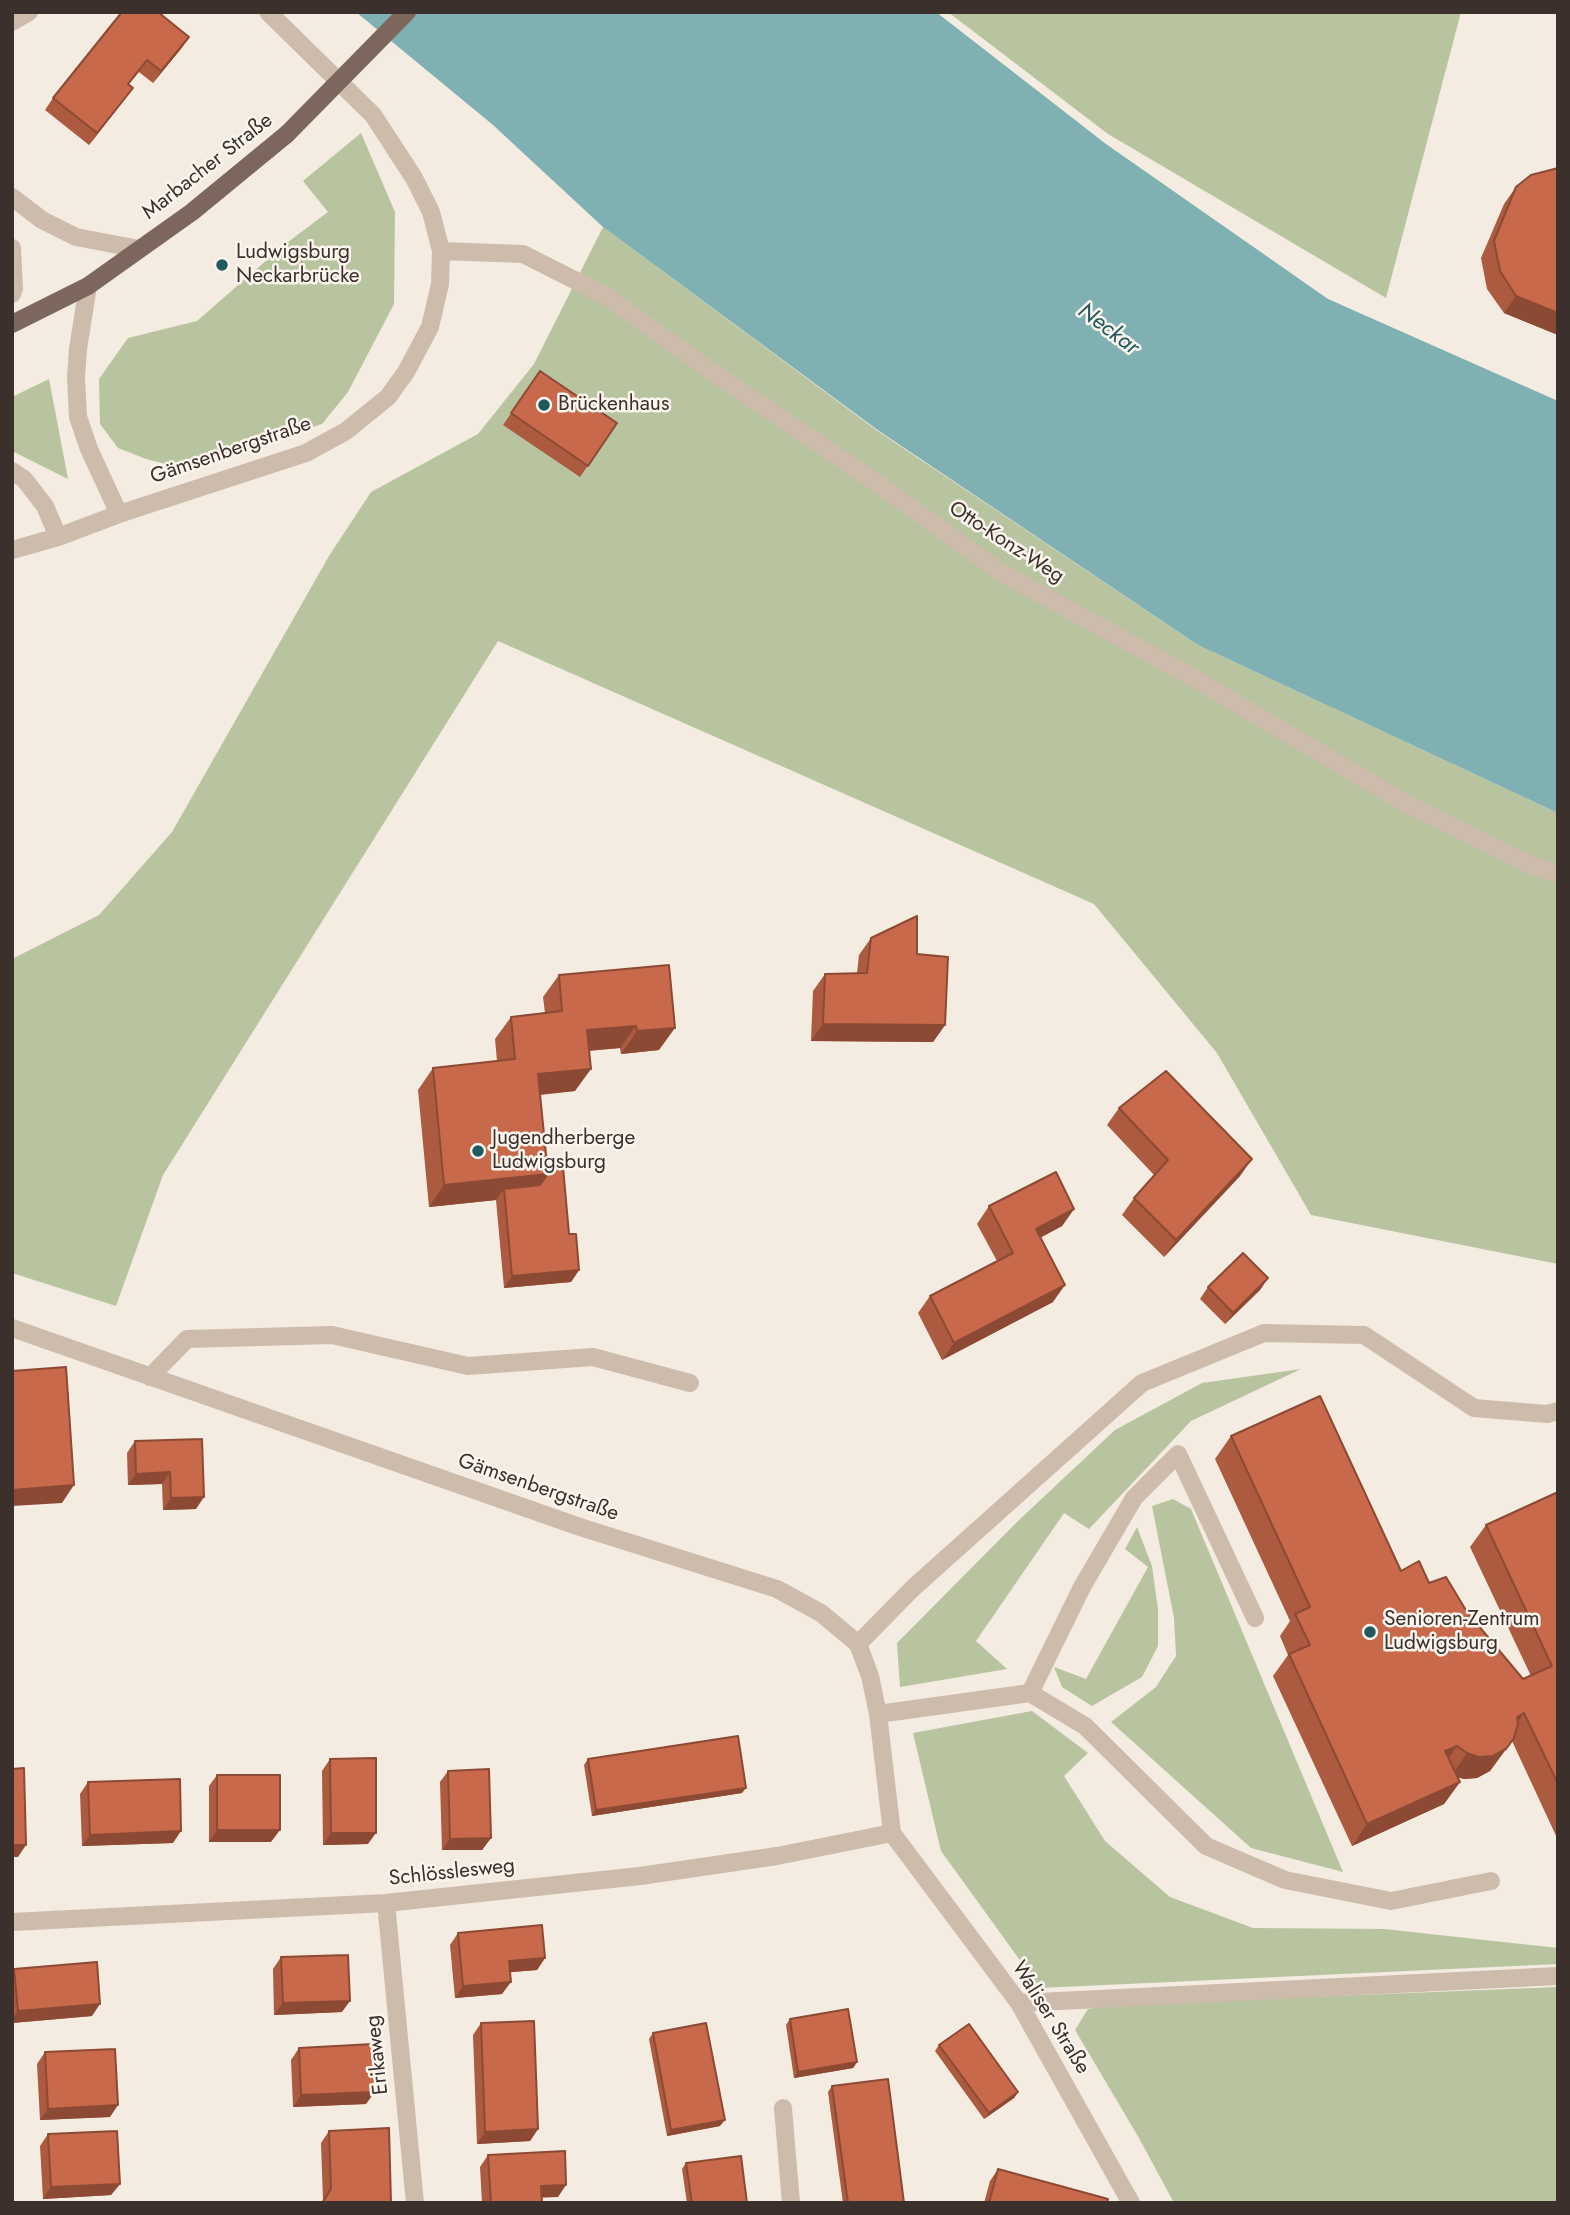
<!DOCTYPE html>
<meta charset="utf-8">
<style>
body{margin:0}
#map{position:relative;width:1570px;height:2215px;overflow:hidden;background:#f4ebe1;font-family:Jost,sans-serif}
canvas{display:block}
.frame{position:absolute;inset:0;border:14px solid #3b302b;pointer-events:none}
</style>
<div id="map">
<canvas width="1570" height="2215"></canvas>
<div class="frame"></div>
</div>
<script>
const ctx = document.querySelector('canvas').getContext('2d');
ctx.lineJoin = 'round';
function fill(path, color) { ctx.fillStyle = color; ctx.fill(path, 'evenodd'); }
const poly = rows => new Path2D(rows.map(r => 'M' + r).join(''));
function stroke(path, color, width, dash) { ctx.strokeStyle = color; ctx.lineWidth = width; ctx.lineCap = dash ? 'butt' : 'round'; ctx.setLineDash(dash || []); ctx.stroke(path); }
function write(font, color, halo, rows, align = 'center') {
  ctx.font = font + ' Jost,sans-serif'; ctx.lineWidth = 5; ctx.setLineDash([]); ctx.textBaseline = 'middle'; ctx.strokeStyle = halo; ctx.fillStyle = color; for (const [text, x, y, turn = 0] of rows) {
    ctx.save(); ctx.translate(x, y); ctx.rotate((+turn || 0) * Math.PI / 180); ctx.textAlign = isNaN(turn) ? turn : align; if (halo) ctx.strokeText(text, 0, 0); ctx.fillText(text, 0, 0); ctx.restore();
  }
}
fill(poly([
 [948,12,1461,12,1386,298,1108,134],
 [361,133,395,212,394,304,348,392,322,424,190,470,146,459,118,448,100,424,99,379,128,338,197,321,284,245,328,212,303,181],
 [603,227,879,432,1198,645,1558,813,1558,1264,1311,1215,1217,1053,1094,904,498,641,163,1175,116,1306,12,1273,12,959,99,915,172,832,329,556,371,492,478,434,534,364],
 [49,379,68,479,12,451,12,397],
 [1301,1369,1191,1421,1089,1529,1064,1513,976,1641,1007,1669,900,1687,897,1643,1018,1521,1115,1430,1202,1383],
 [1173,1499,1191,1509,1343,1872,1251,1848,1111,1722,1156,1687,1176,1656,1174,1618,1152,1506],
 [1137,1527,1152,1566,1158,1609,1158,1646,1142,1677,1092,1706,1062,1687,1054,1667,1086,1679,1148,1567,1125,1549],
 [1032,1711,1088,1753,1064,1776,1105,1841,1170,1897,1253,1928,1384,1929,1558,1948,1558,1964,1040,1988,941,1851,913,1733],
 [1558,1987,1558,2203,1174,2203,1139,2138,1075,2030,1088,2009,1109,2005]
]), '#b8c4a0');
fill(poly([
 [356,12,936,12,1106,144,1328,299,1558,401,1558,813,1198,645,879,431,603,227,493,125]
]), '#7fb0b2');
stroke(poly([
 [12,22,29,12],
 [12,197,42,220,76,237,139,249],
 [12,248,14,289,12,294],
 [441,251,523,254,606,296,710,370,880,485,1002,573,1187,674,1407,804,1533,866,1558,874],
 [88,286,78,349,76,378,78,417,89,449,119,514],
 [12,471,24,479,45,506,58,537],
 [12,550,58,537,119,514,306,453,346,431,388,397,406,372,430,327,440,284,441,251,431,212,414,178,373,115,268,12],
 [12,1328,580,1527,777,1589,821,1613,858,1644,870,1676,878,1714,892,1833],
 [150,1377,187,1339,332,1335,468,1366,593,1357,690,1383],
 [858,1644,913,1588,1142,1383,1264,1333,1364,1335,1474,1408,1547,1414,1558,1411],
 [1030,1693,1082,1587,1134,1498,1178,1454,1255,1618],
 [878,1714,1030,1693,1085,1726,1206,1846,1285,1880,1391,1901,1491,1881],
 [892,1833,1019,2003,1131,2203],
 [386,1903,415,2203],
 [12,1922,386,1903,640,1876,777,1856,892,1833],
 [1019,2003,1558,1976],
 [783,2108,791,2203]
]), '#cdbbac', 18);
stroke(poly([
 [12,324,88,286,192,212,287,134]
]), '#7d675c', 18);
stroke(poly([
 [287,134,407,12]
]), '#7d675c', 18);
fill(poly([
 [189,37,153,83,139,72,129,84,133,88,89,145,45,110,53,98],
 [1558,168,1558,335,1504,313,1487,289,1481,258,1504,204,1516,187],
 [540,371,617,423,580,477,503,425],
 [871,938,917,954,945,1025,933,1042,811,1041,813,991,825,974,857,973,859,955],
 [669,965,659,1050,621,1054,620,1048,589,1051,575,1091,540,1095,547,1168,579,1270,571,1282,504,1288,496,1200,429,1207,418,1090,433,1068,497,1061,495,1039,511,1017,545,1013,543,997,559,975],
 [1119,1108,1240,1176,1164,1257,1122,1215,1134,1198,1154,1175,1107,1125],
 [989,1206,1074,1209,1062,1226,1040,1238,1053,1302,942,1360,918,1313,930,1296,997,1261,977,1224],
 [1268,1278,1260,1290,1225,1324,1200,1299,1208,1287],
 [1231,1436,1401,1571,1429,1583,1467,1612,1523,1679,1531,1676,1470,1547,1486,1525,1558,1492,1558,1840,1512,1741,1490,1771,1477,1778,1464,1779,1457,1777,1460,1782,1444,1804,1352,1846,1273,1676,1288,1655,1280,1636,1290,1621,1215,1459],
 [202,1439,196,1509,163,1510,162,1484,128,1485,127,1453,135,1441],
 [330,1759,368,1844,323,1845,322,1771],
 [588,1759,742,1793,592,1816,584,1765],
 [448,1771,491,1838,482,1850,442,1850,440,1782],
 [217,1775,271,1842,209,1842,209,1786],
 [88,1782,173,1843,82,1846,80,1794],
 [458,1933,545,1958,537,1970,510,1972,502,1994,455,1998,450,1945],
 [281,1957,342,2012,274,2015,273,1969],
 [14,1969,92,2016,12,2023,12,1972],
 [790,2019,857,2062,853,2068,794,2078,786,2025],
 [481,2023,538,2129,530,2141,477,2144,473,2035],
 [653,2033,720,2126,667,2136,649,2039],
 [939,2045,1018,2092,1014,2098,984,2119,935,2051],
 [299,2048,366,2104,293,2107,291,2060],
 [45,2052,110,2117,40,2120,37,2064],
 [832,2086,904,2203,843,2203,828,2092],
 [329,2131,391,2203,323,2201,321,2143],
 [48,2134,120,2184,111,2195,43,2199,40,2146],
 [488,2155,558,2197,542,2197,542,2203,482,2203,480,2167],
 [686,2163,747,2203,687,2203,682,2169],
 [998,2169,1107,2203,984,2203,990,2181]
]), '#ac5a40');
fill(poly([
 [189,37,181,49,153,83,161,71],
 [133,88,125,99,89,145,97,133],
 [1516,296,1558,313,1558,335,1504,313],
 [823,1024,945,1025,933,1042,811,1041],
 [636,1026,620,1048,571,1052,587,1030],
 [675,1028,659,1050,621,1054,637,1031],
 [591,1069,575,1091,523,1096,538,1074],
 [1252,1159,1240,1176,1164,1257,1176,1240],
 [548,1174,532,1196,504,1189,496,1200,429,1207,444,1185],
 [1074,1209,1062,1226,1024,1246,1036,1229],
 [579,1270,571,1282,504,1288,512,1276],
 [1268,1278,1260,1290,1225,1324,1233,1313],
 [1065,1285,1053,1302,942,1360,954,1343],
 [170,1472,162,1484,128,1485,136,1474],
 [74,1485,62,1503,12,1506,12,1490],
 [204,1497,196,1509,163,1510,171,1498],
 [1524,1713,1509,1735,1517,1717],
 [1514,1738,1490,1771,1477,1778,1464,1779,1452,1775,1467,1753],
 [1457,1746,1442,1768,1445,1751],
 [1460,1782,1444,1804,1352,1846,1367,1824],
 [746,1788,742,1793,592,1816,596,1810],
 [217,1830,280,1830,271,1842,209,1842],
 [181,1831,173,1843,82,1846,90,1835],
 [331,1833,376,1833,368,1844,323,1845],
 [491,1838,482,1850,442,1850,450,1839],
 [12,1845,26,1845,18,1857,12,1857],
 [545,1958,537,1970,501,1973,509,1961],
 [511,1982,502,1994,455,1998,463,1986],
 [350,2001,342,2012,274,2015,283,2003],
 [100,2004,92,2016,12,2023,12,2019,18,2011],
 [857,2062,853,2068,794,2078,798,2072],
 [375,2092,366,2104,293,2107,301,2095],
 [1018,2092,1014,2098,984,2119,989,2113],
 [118,2105,110,2117,40,2120,48,2109],
 [725,2120,720,2126,667,2136,671,2130],
 [538,2129,530,2141,477,2144,485,2132],
 [120,2184,111,2195,43,2199,51,2187],
 [566,2185,558,2197,533,2198,541,2186]
]), '#8c4a34');
const building = poly([
 [122,12,158,12,189,37,161,71,147,60,128,84,133,88,97,133,53,98,122,12],
 [1558,168,1558,313,1516,296,1500,271,1494,241,1516,187,1531,175,1558,168],
 [540,371,617,423,588,466,511,413,540,371],
 [917,916,917,954,948,957,945,1025,823,1024,825,974,867,973,871,938,917,916],
 [669,965,675,1028,637,1031,636,1026,587,1030,591,1069,538,1074,548,1174,444,1185,433,1068,515,1059,511,1017,562,1011,559,975,669,965],
 [1166,1071,1252,1159,1176,1240,1134,1198,1168,1160,1119,1108,1166,1071],
 [563,1167,569,1234,576,1234,579,1270,512,1276,504,1189,540,1185,548,1174,547,1168,563,1167],
 [1056,1172,1074,1209,1036,1229,1065,1285,954,1343,930,1296,1013,1253,989,1206,1056,1172],
 [1243,1253,1268,1278,1233,1313,1208,1287,1243,1253],
 [66,1367,74,1485,12,1490,12,1371,66,1367],
 [1320,1396,1401,1571,1419,1561,1429,1583,1446,1577,1467,1612,1523,1679,1552,1666,1486,1525,1558,1492,1558,1784,1524,1713,1517,1717,1518,1724,1514,1738,1506,1749,1493,1756,1479,1757,1467,1753,1457,1746,1445,1751,1460,1782,1367,1824,1289,1654,1310,1645,1295,1614,1310,1607,1231,1436,1320,1396],
 [202,1439,204,1497,171,1498,170,1472,136,1474,135,1441,202,1439],
 [738,1736,746,1788,596,1810,588,1759,738,1736],
 [376,1758,376,1833,331,1833,330,1759,376,1758],
 [24,1768,26,1845,12,1845,12,1769,24,1768],
 [489,1769,491,1838,450,1839,448,1771,489,1769],
 [217,1775,280,1775,280,1830,217,1830,217,1775],
 [180,1779,181,1831,90,1835,88,1782,180,1779],
 [542,1925,545,1958,509,1961,511,1982,463,1986,458,1933,542,1925],
 [348,1955,350,2001,283,2003,281,1957,348,1955],
 [97,1962,100,2004,18,2011,14,1969,97,1962],
 [848,2009,857,2062,798,2072,790,2019,848,2009],
 [534,2021,538,2129,485,2132,481,2023,534,2021],
 [706,2023,725,2120,671,2130,653,2033,706,2023],
 [969,2024,1018,2092,989,2113,939,2045,969,2024],
 [373,2044,375,2092,301,2095,299,2048,373,2044],
 [115,2049,118,2105,48,2109,45,2052,115,2049],
 [888,2079,904,2203,848,2203,832,2086,888,2079],
 [389,2128,391,2203,322,2203,331,2189,329,2131,389,2128],
 [117,2131,120,2184,51,2187,48,2134,117,2131],
 [565,2151,566,2185,541,2186,542,2203,491,2203,488,2155,565,2151],
 [741,2156,747,2203,692,2203,686,2163,741,2156],
 [998,2169,1108,2199,1107,2203,989,2203,998,2169]
]);
fill(building, '#c8694b');
stroke(building, '#8c4a34', 2);
for (const [x, y, r, color] of [
 [222,265,7,"#1f5a5e"],
 [544,405,7,"#1f5a5e"],
 [478,1151,7,"#1f5a5e"],
 [1370,1632,7,"#1f5a5e"]
]) { const dot = new Path2D(); dot.arc(x, y, r, 0, 2 * Math.PI); ctx.fillStyle = color; ctx.fill(dot); stroke(dot, '#fbf5ee', 2.5); }
write('21px', '#3b302b', '#fbf5ee', [
 ["Marbacher Straße",208,167,-38],
 ["Gämsenbergstraße",231,451,-19],
 ["Otto-Konz-Weg",1006,543,33],
 ["Gämsenbergstraße",538,1488,19],
 ["Schlösslesweg",452,1873,-6],
 ["Waliser Straße",1050,2018,58],
 ["Erikaweg",378,2055,-96]
]);
write('21px', '#3b302b', '#fbf5ee', [
 ["Ludwigsburg",236,253],
 ["Neckarbrücke",236,277],
 ["Brückenhaus",558,405],
 ["Jugendherberge",492,1139],
 ["Ludwigsburg",492,1163],
 ["Senioren-Zentrum",1384,1620],
 ["Ludwigsburg",1384,1644]
], 'left');
write('italic 23px', '#1f5a5e', '#fbf5ee', [
 ["Neckar",1108,330,37]
]);
</script>
